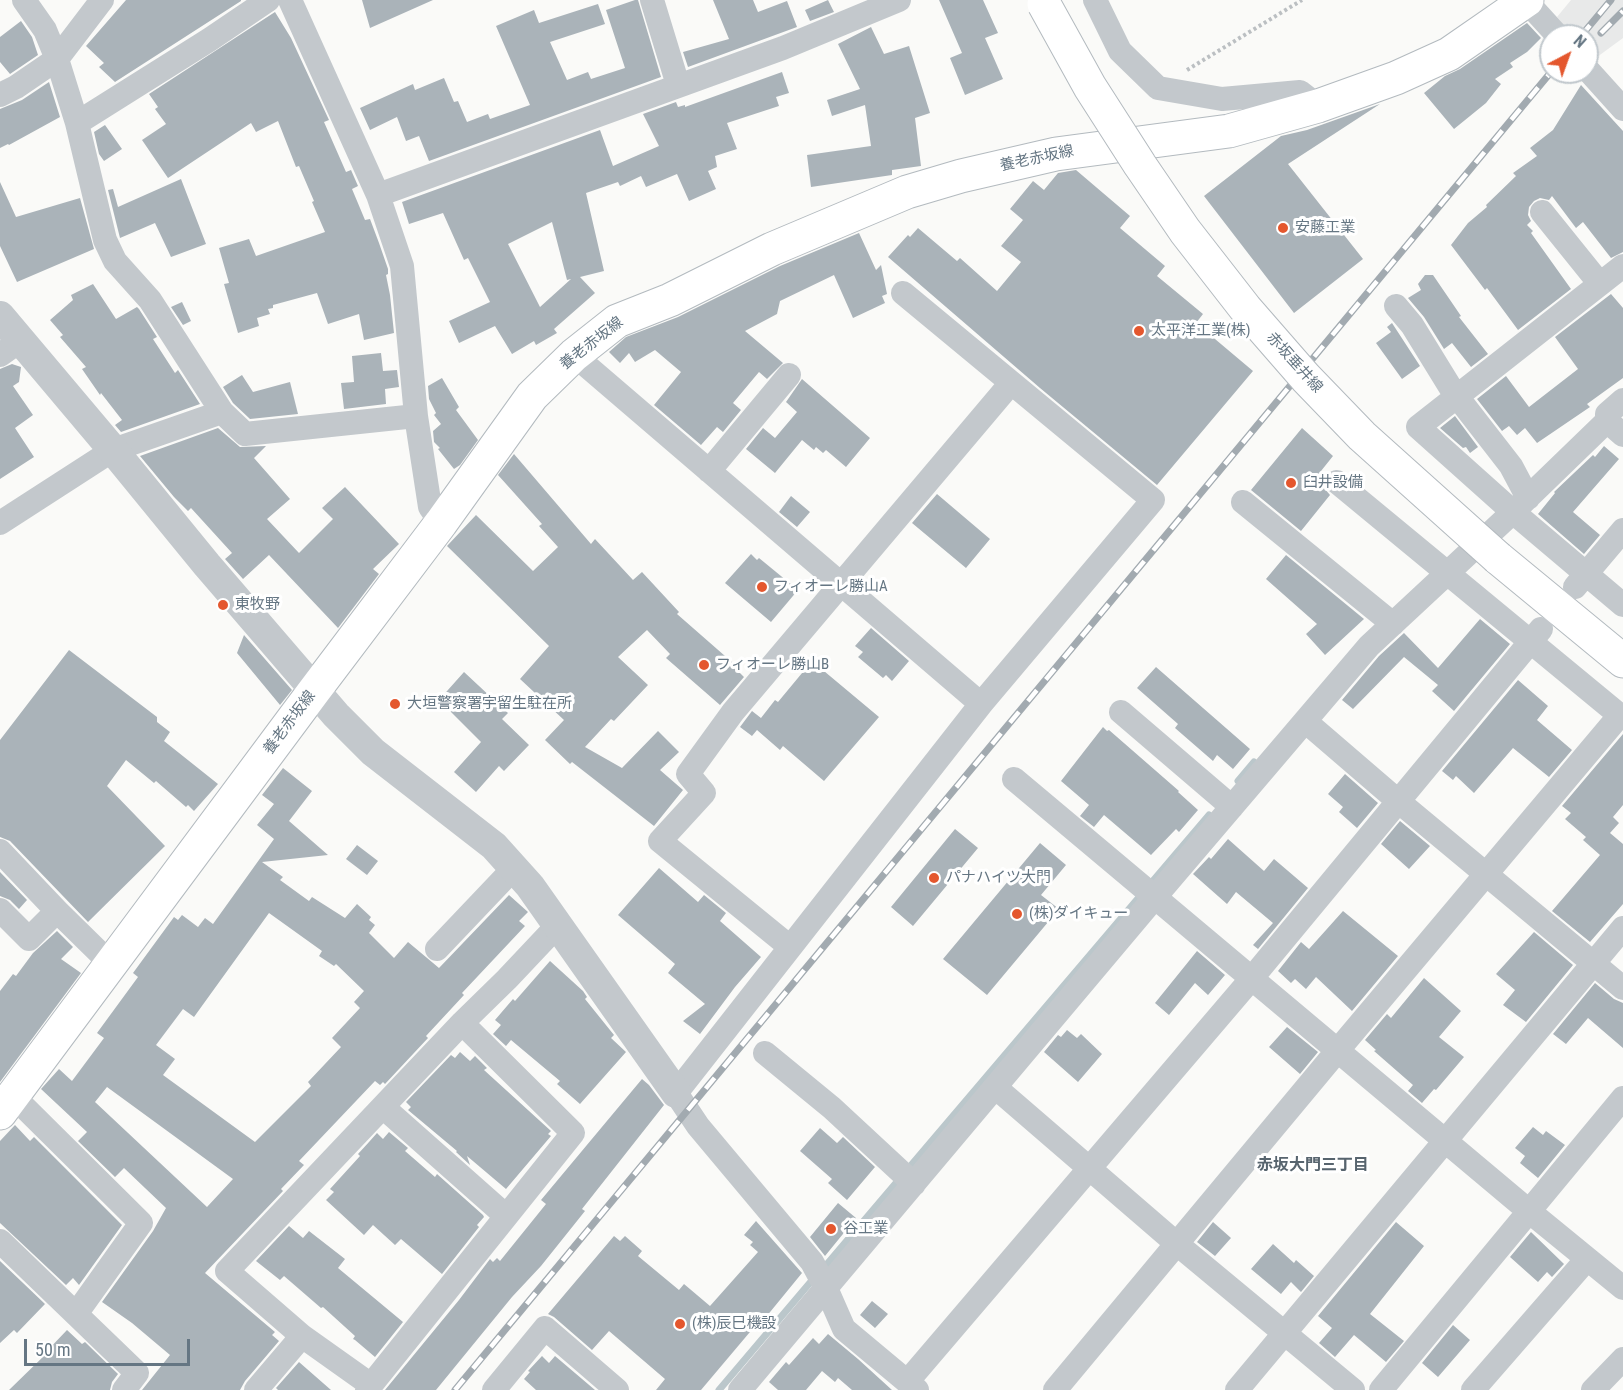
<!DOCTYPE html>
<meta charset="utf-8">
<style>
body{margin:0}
#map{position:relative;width:1623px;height:1390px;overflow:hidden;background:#fafaf8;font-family:"Roboto Condensed",sans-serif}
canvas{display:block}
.north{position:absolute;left:1539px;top:24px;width:60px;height:60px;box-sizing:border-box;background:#fff;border:2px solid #c1c8cd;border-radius:50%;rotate:41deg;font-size:16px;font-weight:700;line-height:24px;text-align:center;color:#657683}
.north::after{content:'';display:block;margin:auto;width:21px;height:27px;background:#e4572e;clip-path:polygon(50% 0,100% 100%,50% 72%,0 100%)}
.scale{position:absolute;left:24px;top:1339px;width:166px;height:27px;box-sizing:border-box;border:3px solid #657683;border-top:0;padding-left:8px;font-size:18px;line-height:21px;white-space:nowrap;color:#657683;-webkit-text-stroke:4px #fff;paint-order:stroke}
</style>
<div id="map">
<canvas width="1623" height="1390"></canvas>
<div class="north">N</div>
<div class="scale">50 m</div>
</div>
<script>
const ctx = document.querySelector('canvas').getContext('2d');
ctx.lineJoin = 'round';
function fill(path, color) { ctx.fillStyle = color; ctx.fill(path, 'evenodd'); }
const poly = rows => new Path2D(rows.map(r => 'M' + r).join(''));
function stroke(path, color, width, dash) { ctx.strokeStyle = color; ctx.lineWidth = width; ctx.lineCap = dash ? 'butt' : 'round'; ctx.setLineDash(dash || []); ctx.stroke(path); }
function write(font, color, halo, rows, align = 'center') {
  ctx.font = font + ' "Roboto Condensed","Noto Sans JP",sans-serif'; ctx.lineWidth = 6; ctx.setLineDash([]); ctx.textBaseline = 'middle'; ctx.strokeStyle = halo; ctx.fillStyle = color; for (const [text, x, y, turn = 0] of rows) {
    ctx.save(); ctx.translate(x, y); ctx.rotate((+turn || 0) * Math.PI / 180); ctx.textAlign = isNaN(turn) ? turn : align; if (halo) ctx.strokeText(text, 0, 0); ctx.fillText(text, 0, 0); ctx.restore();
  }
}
fill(poly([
 [1571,0,1623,0,1623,38,1593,60,1587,53,1587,36,1573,36,1557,17]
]), '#e8e9e9');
stroke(poly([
 [1238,781,1254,762],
 [822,1270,1209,815],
 [719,1390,814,1278]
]), '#bbc7cb', 7);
fill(poly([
 [126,0,241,0,241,1,115,82,99,67,104,63,86,46],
 [362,0,433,0,370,28],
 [635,0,638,0,661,77,429,161,419,136,406,141,397,117,370,130,360,108,413,84,415,90,444,78,454,102,458,101,467,122,488,114,490,119,530,105,496,26,534,10,539,23,598,4,605,24,550,42,567,80,588,72,591,79,625,68,606,10],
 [713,0,753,0,758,12,787,1,797,27,688,67,683,52,729,39],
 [828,0,834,12,810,21,805,10],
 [939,0,983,0,998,33,985,38,1003,79,965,95,950,58,962,53],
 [275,12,291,38,329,120,324,122,346,172,351,170,358,186,352,189,365,220,370,219,379,243,388,269,388,274,386,275,390,295,394,333,364,340,359,314,328,324,317,293,273,305,273,308,268,309,270,314,257,318,259,326,238,333,224,284,229,283,219,248,249,239,256,256,325,232,312,202,314,201,299,166,296,167,278,121,256,132,251,123,168,178,142,140,166,124,155,109,158,107,149,94],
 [21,21,32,37,38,55,10,74,0,62,0,37],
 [1527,23,1541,38,1527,52,1510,63,1513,67,1495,79,1501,84,1486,103,1454,129,1424,93,1445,76,1460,69],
 [871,27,884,54,909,46,930,113,915,118,921,166,892,170,892,175,811,187,807,155,871,146,865,105,832,116,827,100,860,89,838,44],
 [782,72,789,93,776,97,779,106,727,123,737,149,715,156,717,167,708,171,716,189,689,201,677,174,646,187,641,176,620,186,618,182,586,193,604,271,580,277,595,293,554,329,557,333,536,345,534,341,512,354,495,326,459,343,449,321,490,302,468,258,464,260,443,213,409,224,402,202,600,130,613,166,659,146,643,114,676,102,678,107,685,105,685,107],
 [552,222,567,280,571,279,540,307,508,244],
 [49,82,60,117,9,145,8,144,0,148,0,109,22,100],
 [1581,85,1623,131,1623,252,1611,258,1583,222,1576,228,1552,196,1549,200,1540,198,1534,201,1529,207,1528,215,1531,221,1527,225,1533,231,1531,233,1571,289,1518,330,1487,288,1485,290,1451,245,1468,223,1487,207,1486,205,1516,176,1513,173,1537,156,1530,148,1553,130],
 [1380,104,1288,164,1363,259,1294,313,1204,196,1281,136,1307,130],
 [105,125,122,149,104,161,99,154,94,132],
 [1076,170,1130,216,1120,228,1165,266,1157,276,1203,314,1196,323,1253,371,1157,485,1040,388,888,257,908,235,910,237,918,228,957,261,960,258,997,291,1021,262,1001,246,1023,220,1010,209,1033,181,1044,190,1058,173],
 [181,179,206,244,171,257,155,223,120,238,108,190,113,189,118,207],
 [0,182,16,217,80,198,94,249,17,282,0,246],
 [859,233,876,270,881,265,887,294,882,296,885,303,853,318,834,275,780,301,777,314,745,331,783,363,767,379,759,372,733,403,741,410,723,432,717,427,701,445,654,405,681,372,655,350,635,362,629,353,620,363,609,352,626,337,678,317,780,266],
 [1425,275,1433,275,1461,316,1459,317,1488,354,1471,367,1452,343,1444,349,1424,317,1408,298,1421,290,1418,284],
 [93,284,116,319,137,307,139,309,157,337,153,339,175,373,178,370,200,404,121,432,115,425,122,420,101,393,100,395,82,369,86,367,60,337,63,335,50,320,73,300,71,295],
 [1611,294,1623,308,1623,378,1587,404,1590,407,1537,443,1525,428,1517,435,1509,426,1502,431,1477,399,1506,376,1529,407,1578,369,1555,337],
 [182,302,191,321,183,325,171,307],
 [1392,323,1420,366,1402,379,1376,343,1391,332,1387,327],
 [381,353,383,371,397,370,399,387,385,389,386,404,344,409,341,383,354,382,352,356],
 [12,364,21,367,19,382,13,386,33,415,15,428,34,457,0,479,0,369],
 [242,375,253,392,290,382,298,414,250,419,233,403,223,387],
 [442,378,459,407,456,410,478,440,460,465,454,469,438,449,440,448,434,442,433,431,441,424,434,415,436,413,429,399,428,386],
 [802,379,870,438,846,467,826,450,823,453,816,447,814,450,802,440,775,473,746,449,763,428,775,438,797,412,786,402],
 [1455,416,1478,447,1470,453,1466,447,1463,448,1440,428],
 [218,428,240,447,266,446,254,458,290,499,267,519,299,553,333,519,322,508,345,487,399,544,373,569,379,574,338,628,269,555,243,579,225,559,232,553,191,508,188,511,174,497,140,456],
 [1302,428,1333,456,1317,476,1323,481,1324,488,1330,495,1301,531,1251,490],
 [1604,446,1619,459,1573,512,1600,535,1584,554,1538,514,1555,493,1554,492,1593,455,1595,457],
 [514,454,591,544,595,539,633,580,642,572,679,612,677,614,741,670,739,672,744,677,720,705,666,658,670,654,647,630,618,657,648,685,614,721,611,719,585,747,622,768,658,731,679,752,660,770,683,790,654,826,572,762,570,764,545,740,564,720,520,679,549,646,447,546,476,515,533,571,558,547,539,526,542,524,498,475],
 [937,494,990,539,966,568,912,523],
 [791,496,810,512,797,527,779,512],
 [751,554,757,560,759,558,798,590,771,622,725,583],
 [1286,555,1364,619,1325,655,1306,634,1317,624,1266,579],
 [1480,619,1510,644,1454,711,1432,691,1438,685,1404,657,1353,709,1342,700,1379,656,1404,633,1438,668],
 [871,628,909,661,892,681,886,675,883,678,858,657,863,652,855,646],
 [244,635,292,690,280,705,237,653],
 [69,650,157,717,157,722,170,732,164,741,218,784,194,811,188,805,186,807,156,781,154,783,126,760,107,786,165,846,88,922,10,841,0,837,0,740],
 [812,661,879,717,824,781,783,746,780,750,757,730,752,736,740,727,752,711,761,718,775,700,778,702],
 [1156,667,1250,749,1233,769,1217,755,1213,761,1175,728,1178,724,1137,688],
 [464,672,508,713,502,719,529,745,504,771,499,766,476,792,454,772,481,742,439,700],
 [1518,680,1548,706,1537,720,1572,750,1549,777,1513,748,1474,793,1456,776,1453,780,1442,771],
 [1103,727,1107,731,1109,730,1179,791,1178,792,1198,810,1179,832,1176,829,1151,855,1104,815,1094,827,1080,816,1089,805,1061,781],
 [1623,734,1623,805,1613,817,1619,823,1610,833,1623,844,1623,904,1590,942,1552,911,1600,855,1583,840,1586,837,1565,819,1571,813,1562,806],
 [283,768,312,791,289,821,328,855,262,862,283,877,280,880,309,901,312,897,345,918,357,904,371,917,369,920,375,925,369,933,394,958,408,942,439,968,509,895,528,912,519,921,525,926,462,993,464,995,426,1036,428,1038,385,1084,383,1082,380,1085,375,1081,299,1161,304,1165,281,1189,283,1191,205,1273,275,1332,272,1335,279,1341,245,1381,240,1390,142,1390,170,1355,132,1323,102,1302,153,1231,166,1208,124,1168,115,1177,78,1141,87,1132,41,1089,59,1069,72,1081,104,1038,97,1033,138,977,133,973,174,917,178,920,182,915,198,927,205,918,213,924,274,839,257,825,274,804,262,795],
 [269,913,322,951,319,956,334,966,336,964,364,991,354,1002,360,1008,332,1038,341,1047,308,1082,311,1086,255,1142,163,1075,175,1059,156,1045,183,1009,194,1017],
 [107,1087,233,1179,207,1207,95,1102],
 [1345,774,1378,803,1357,828,1339,812,1343,807,1328,794],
 [1400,821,1430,846,1409,869,1381,844],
 [955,829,978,848,913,926,891,907],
 [1228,839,1264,871,1274,859,1308,888,1258,949,1253,945,1273,923,1236,892,1227,904,1193,874,1209,857,1211,859],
 [1040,843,1066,865,1041,895,1059,909,987,995,943,959],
 [357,845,378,861,367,875,346,859],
 [659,868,698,902,704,895,726,913,720,921,761,957,735,987,700,1034,683,1021,705,1004,668,973,675,964,618,915],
 [0,872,27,900,19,909,10,900,0,896],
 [1343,911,1398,956,1352,1011,1316,977,1306,989,1295,979,1291,983,1278,971,1301,942,1309,949],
 [57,931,73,947,61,959,81,973,0,1082,0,991,13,974,16,976,33,953],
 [1534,932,1573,965,1526,1022,1503,1005,1515,990,1496,974],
 [1197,951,1225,975,1208,995,1195,983,1169,1015,1155,1003],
 [550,961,583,991,587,997,585,999,614,1035,611,1038,626,1052,580,1104,557,1084,560,1081,511,1040,506,1046,493,1034,501,1025,495,1020,513,999,515,1001],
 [1424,978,1461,1011,1439,1037,1464,1057,1436,1090,1434,1089,1422,1103,1408,1091,1413,1085,1374,1051,1376,1050,1365,1040,1387,1014,1391,1018],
 [1595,983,1614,999,1623,1003,1623,1048,1588,1018,1566,1044,1553,1034],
 [1287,1027,1318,1052,1300,1074,1269,1047],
 [1067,1030,1077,1038,1081,1034,1102,1054,1078,1082,1044,1052,1058,1035,1061,1037],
 [460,1052,470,1061,475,1056,487,1068,484,1070,551,1131,548,1134,551,1136,506,1189,467,1156,470,1165,456,1152,457,1151,408,1110,411,1107,406,1102,451,1055,455,1058],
 [642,1079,649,1085,664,1105,582,1209,585,1211,541,1266,512,1297,436,1390,385,1390,459,1300,490,1259,493,1262,497,1258,500,1261,546,1204,541,1200],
 [15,1125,30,1141,34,1137,122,1225,79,1285,73,1278,66,1285,0,1223,0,1141],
 [1533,1127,1543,1135,1546,1131,1565,1145,1538,1178,1520,1163,1525,1156,1515,1148],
 [820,1128,837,1143,843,1137,875,1167,847,1200,828,1183,832,1179,800,1151],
 [389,1132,408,1148,405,1151,435,1177,437,1174,483,1215,484,1217,477,1225,479,1227,442,1274,401,1239,395,1245,373,1225,364,1235,326,1200,334,1192,330,1189,360,1156,358,1154,369,1142,377,1133,383,1139],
 [838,1203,856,1218,825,1256,810,1237],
 [756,1221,802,1273,757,1328,755,1326,701,1390,656,1390,665,1379,609,1331,592,1350,554,1317,548,1314,614,1236,620,1241,625,1236,642,1251,638,1256,679,1290,684,1284,710,1306,758,1252,750,1245,753,1242,744,1235],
 [1213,1222,1231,1238,1215,1256,1197,1242],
 [1396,1222,1424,1246,1370,1314,1404,1341,1386,1362,1354,1335,1335,1357,1319,1343,1332,1328,1318,1316],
 [289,1226,303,1238,309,1231,345,1259,338,1268,403,1322,375,1357,355,1340,353,1339,355,1336,323,1307,321,1308,284,1276,280,1280,256,1261],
 [1531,1232,1564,1264,1552,1277,1547,1272,1538,1282,1510,1257],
 [1273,1244,1294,1263,1296,1260,1314,1276,1301,1292,1291,1282,1281,1294,1251,1269],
 [0,1261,45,1304,17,1333,14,1330,0,1343],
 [872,1301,888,1314,875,1328,860,1315],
 [1453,1325,1470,1340,1438,1377,1422,1363],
 [67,1330,82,1344,85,1342,118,1374,112,1382,110,1390,9,1390,47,1353,46,1352],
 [828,1334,858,1359,892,1390,852,1390,838,1378,835,1382,822,1371,806,1390,778,1390,769,1382,786,1362,789,1365,813,1338,819,1344],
 [542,1356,549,1363,555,1356,595,1390,536,1390,524,1379,530,1372,528,1371],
 [299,1362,331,1390,278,1390,276,1388]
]), '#aab3b9');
const secondary = poly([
 [1498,558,1623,661],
 [0,1113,314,691,441,523,532,396,574,355,617,321,670,300,772,249,907,192,961,176,1056,154,1229,131,1318,106,1396,78,1449,54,1527,0]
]);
stroke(secondary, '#b3babf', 35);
stroke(poly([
 [1187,70,1302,0]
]), '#bbbfc2', 4, [3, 3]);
stroke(poly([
 [290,0,378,195,402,266,416,416,430,507,441,523],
 [652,0,678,85],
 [1095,0,1120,51,1158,88,1222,99,1300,92,1318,106],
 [1526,1,1558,36],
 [1587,69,1623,109],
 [0,95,16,87,57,59,102,0],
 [77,123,209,40,268,0],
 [378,195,783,48,899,0],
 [1542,212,1600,284],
 [1623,266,1418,427,1513,512,1623,605],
 [903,293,1153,500,981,704],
 [1396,306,1412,325,1452,390,1511,466,1528,498],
 [0,355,21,340],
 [574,355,981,704,676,1093,698,1126,812,1262,826,1288,844,1329,917,1390],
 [222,412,245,434,416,416],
 [1607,421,1607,414,1623,400],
 [709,471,789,375],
 [1337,482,1623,718],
 [1243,502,1393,624],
 [0,523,113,450,222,412,150,300,115,261,105,240,77,123,57,59,45,30,24,0],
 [1575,587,1623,530],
 [1121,712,1232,807],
 [1305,721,1398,801,1623,988],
 [1014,779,1530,1212,1623,1288],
 [0,851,57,911,111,964],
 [0,910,29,939,57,911],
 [790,947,660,841,704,793,688,774,733,712,1011,383],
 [437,949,514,868],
 [462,1023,507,979,557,926],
 [765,1053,832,1108,914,1184],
 [995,1087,1177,1244,1353,1390],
 [13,1096,141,1223,76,1314],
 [383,1107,506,1216],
 [0,1241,137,1373,124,1390],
 [907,1382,1252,978,1541,629],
 [256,1390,302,1336],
 [367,1390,371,1385,573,1133,462,1023,227,1271,302,1336,371,1385],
 [494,1390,545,1328,617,1390],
 [740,1390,1155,897,1369,646,1513,512,1607,421,1623,435],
 [1055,1390,1338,1050,1620,715],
 [1237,1390,1623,928],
 [1381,1390,1623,1098],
 [1473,1390,1587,1259],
 [1593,1390,1623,1359]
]), '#c3c8cc', 24);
stroke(poly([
 [0,316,113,450,207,565,336,715,373,752,494,846,530,886,676,1093]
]), '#c3c8cc', 30);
stroke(secondary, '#fff', 33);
const rail = poly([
 [1601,33,1623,11],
 [1581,36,1611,0],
 [455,1390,1551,72]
]);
stroke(rail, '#a2aab0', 7);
stroke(rail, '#fff', 4.5, [14]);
const secondaryBridge = poly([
 [1044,4,1090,87,1140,165,1185,231,1245,308,1306,378,1362,436,1498,558]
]);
stroke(secondaryBridge, '#b3babf', 35, []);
stroke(secondaryBridge, '#fff', 33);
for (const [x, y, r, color] of [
 [1283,228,6,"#e4572e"],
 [1139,331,6,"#e4572e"],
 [1291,483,6,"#e4572e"],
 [762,587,6,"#e4572e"],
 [223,605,6,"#e4572e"],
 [704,665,6,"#e4572e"],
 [395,704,6,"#e4572e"],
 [934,878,6,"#e4572e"],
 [1017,914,6,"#e4572e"],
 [831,1229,6,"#e4572e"],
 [680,1324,6,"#e4572e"]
]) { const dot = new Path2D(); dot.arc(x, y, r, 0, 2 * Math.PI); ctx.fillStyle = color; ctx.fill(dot); stroke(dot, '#fff', 2); }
write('15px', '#657683', '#fff', [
 ["養老赤坂線",1037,159,-12],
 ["養老赤坂線",592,344,-38],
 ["赤坂垂井線",1294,363,48],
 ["養老赤坂線",290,723,-53]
]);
write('15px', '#657683', '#fff', [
 ["安藤工業",1295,228],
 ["太平洋工業(株)",1151,331],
 ["臼井設備",1303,483],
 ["フィオーレ勝山A",774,587],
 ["東牧野",235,605],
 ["フィオーレ勝山B",716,665],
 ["大垣警察署宇留生駐在所",407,704],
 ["パナハイツ大門",946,878],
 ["(株)ダイキュー",1029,914],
 ["谷工業",843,1229],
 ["(株)辰巳機設",692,1324]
], 'left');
write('bold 16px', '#57646e', '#fff', [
 ["赤坂大門三丁目",1313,1166]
]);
</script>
